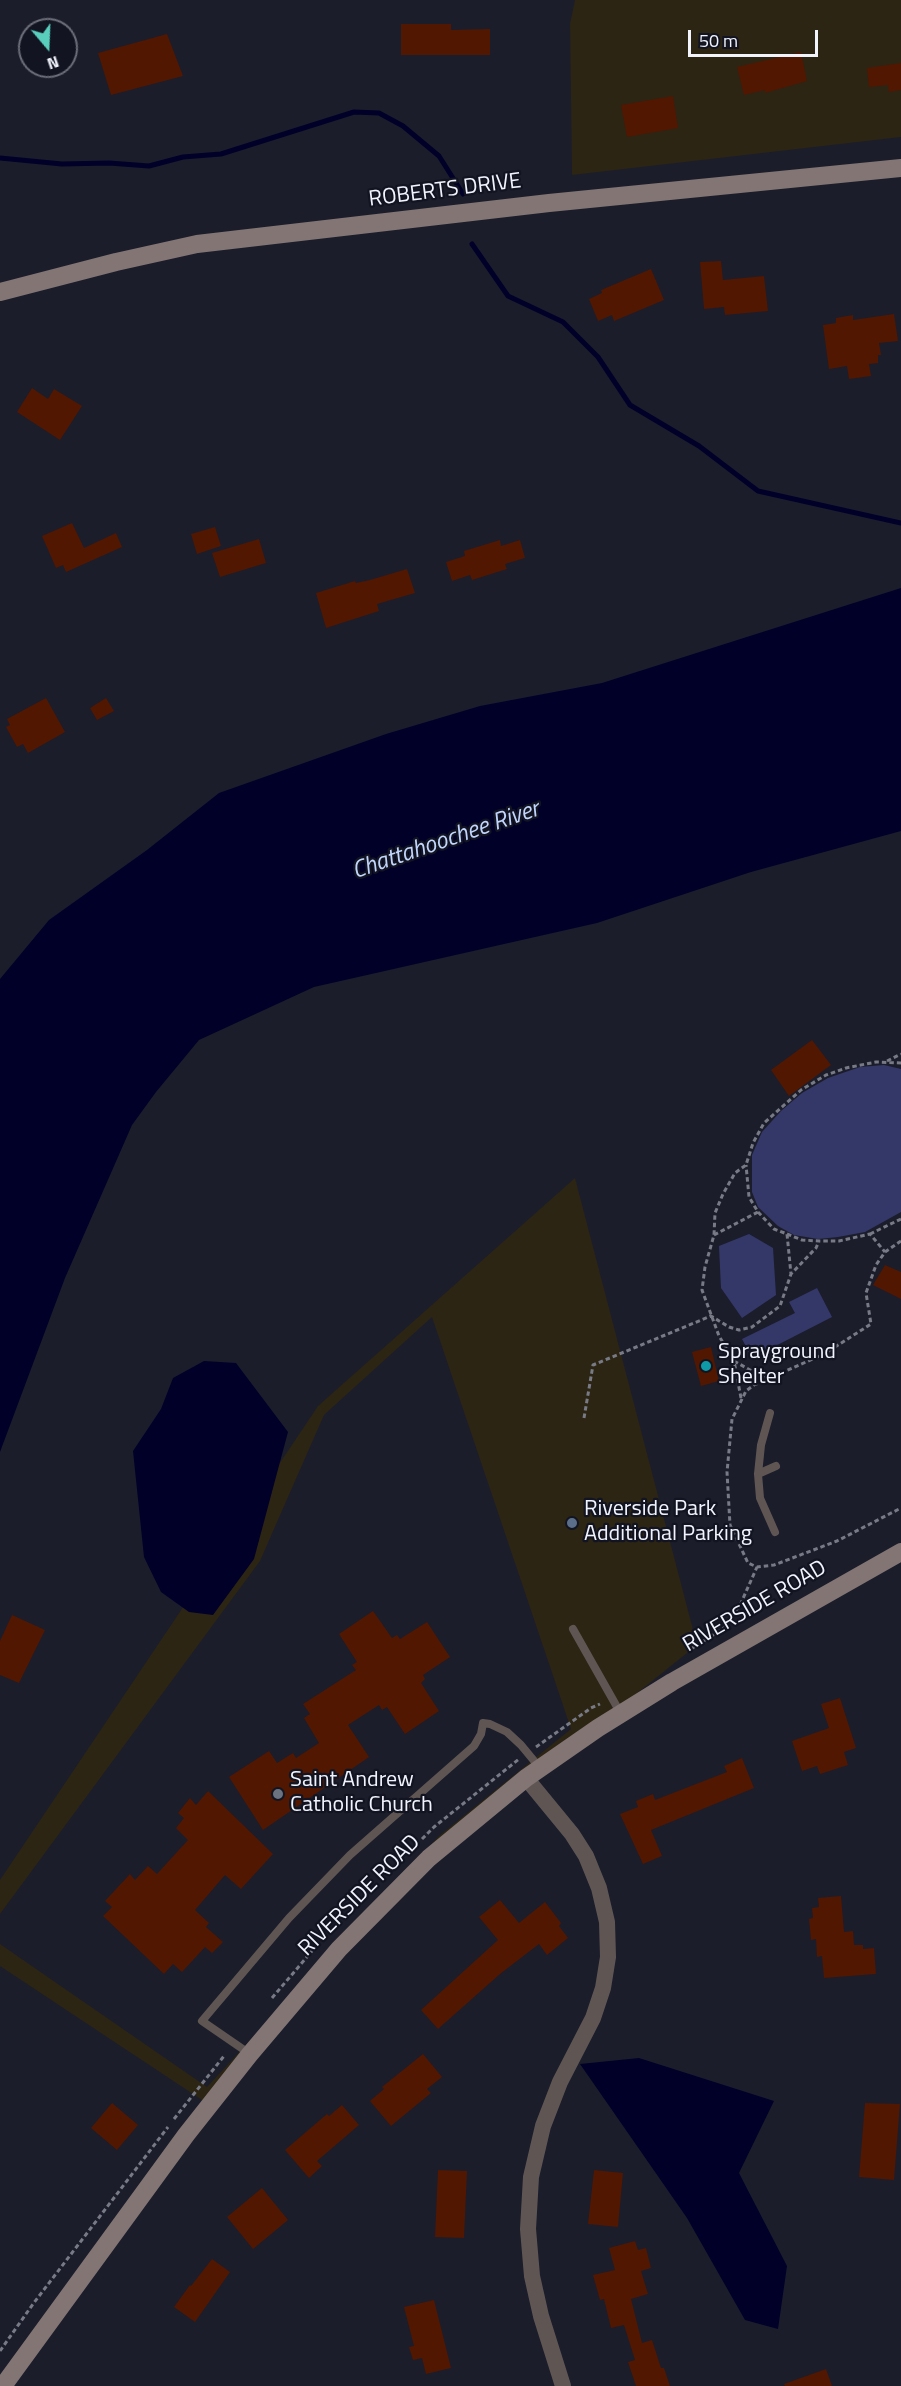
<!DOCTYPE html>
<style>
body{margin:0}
#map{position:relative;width:901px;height:2386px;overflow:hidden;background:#1b1d2b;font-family:"Titillium Web",sans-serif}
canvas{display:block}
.north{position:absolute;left:18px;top:18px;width:60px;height:60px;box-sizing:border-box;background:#121421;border:2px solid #6c6e79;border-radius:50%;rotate:161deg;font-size:16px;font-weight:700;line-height:24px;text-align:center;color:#f2f4fd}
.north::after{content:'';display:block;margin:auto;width:21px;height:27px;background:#5acebd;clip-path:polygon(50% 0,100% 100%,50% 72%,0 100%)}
.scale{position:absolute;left:688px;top:30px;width:130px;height:27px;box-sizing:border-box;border:3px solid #f2f4fd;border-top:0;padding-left:8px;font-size:18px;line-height:21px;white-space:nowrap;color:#f2f4fd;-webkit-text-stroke:4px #121421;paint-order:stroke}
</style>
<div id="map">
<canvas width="901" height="2386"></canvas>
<div class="north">N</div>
<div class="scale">50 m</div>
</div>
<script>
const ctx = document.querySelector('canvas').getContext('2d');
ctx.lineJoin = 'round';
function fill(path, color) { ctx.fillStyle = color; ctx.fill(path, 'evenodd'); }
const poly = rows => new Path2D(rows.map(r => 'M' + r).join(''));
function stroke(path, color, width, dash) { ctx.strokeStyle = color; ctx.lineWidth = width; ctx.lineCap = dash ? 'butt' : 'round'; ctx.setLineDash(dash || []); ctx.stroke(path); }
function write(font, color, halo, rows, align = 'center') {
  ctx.font = font + ' "Titillium Web",sans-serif'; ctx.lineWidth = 4.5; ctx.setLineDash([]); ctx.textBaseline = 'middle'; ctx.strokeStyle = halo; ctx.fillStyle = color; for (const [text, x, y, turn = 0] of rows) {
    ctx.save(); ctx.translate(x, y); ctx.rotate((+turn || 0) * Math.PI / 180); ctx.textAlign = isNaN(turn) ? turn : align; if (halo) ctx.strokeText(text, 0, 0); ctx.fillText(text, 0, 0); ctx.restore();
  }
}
fill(poly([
 [575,0,901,0,901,137,572,175,570,24],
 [575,1178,697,1645,560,1755,438,1857,296,2003,211,2106,0,1966,0,1944,207,2087,439,1836,571,1729,432,1317,324,1415,260,1561,0,1914,0,1880,318,1406]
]), '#2c2514');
fill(poly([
 [884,1065,901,1069,901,1212,865,1232,838,1237,818,1239,794,1235,778,1226,758,1207,752,1192,752,1155,762,1132,781,1111,802,1093,828,1078,860,1067],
 [749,1234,773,1248,776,1295,742,1318,721,1288,719,1246],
 [817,1288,832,1317,752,1358,742,1339,795,1313,789,1302]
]), '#343868');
fill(poly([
 [901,588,901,831,751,872,597,923,314,987,199,1040,156,1092,132,1125,65,1278,0,1452,0,979,49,920,147,850,219,793,386,734,480,706,602,683],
 [204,1361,236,1363,288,1432,254,1559,213,1615,189,1612,161,1592,144,1557,133,1451,161,1409,173,1378],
 [639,2058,774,2101,739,2173,787,2266,778,2329,745,2320,687,2218,580,2064]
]), '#000029');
stroke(poly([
 [0,158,62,164,109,163,149,166,183,157,221,154,354,112,379,113,403,126,439,156,463,194],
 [472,244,508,296,563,322,598,357,630,405,699,446,758,491,901,523]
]), '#000029', 5);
fill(poly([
 [401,24,451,24,451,30,490,29,490,55,401,55],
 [167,34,183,76,111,95,98,53],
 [801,52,807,81,765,93,765,90,744,95,737,67],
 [901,63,901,90,889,92,888,85,869,87,867,68],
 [673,96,678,128,627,137,621,105],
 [721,261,723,280,764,276,768,311,725,315,724,307,704,309,700,262],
 [651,269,664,300,614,321,612,315,598,321,589,299,602,293,601,290],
 [894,314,898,341,879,343,881,355,878,355,878,363,869,364,871,376,849,379,847,366,829,369,823,325,836,323,836,318,853,315,853,320],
 [32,388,48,399,54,389,82,406,60,440,17,412],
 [72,523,84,548,116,533,122,547,66,572,63,565,56,568,42,536],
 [215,527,221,546,197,554,191,534],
 [259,539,266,563,220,577,212,553],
 [500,540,501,546,520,540,525,558,505,564,507,569,472,580,470,575,452,581,446,562,465,556,464,551],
 [407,569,415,593,377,604,379,611,326,628,316,593,355,581,356,583,370,580],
 [46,698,65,732,28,753,23,744,17,747,6,727,10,725,7,719],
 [106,698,114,711,97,720,90,708],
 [812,1040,831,1065,789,1096,771,1070],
 [885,1265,901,1272,901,1299,873,1285],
 [711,1347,719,1381,701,1386,692,1352],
 [373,1611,392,1638,397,1635,400,1639,427,1622,450,1657,423,1675,425,1679,421,1683,439,1711,405,1734,387,1707,382,1710,379,1705,348,1725,369,1757,263,1830,229,1777,269,1751,277,1763,293,1753,296,1758,319,1743,304,1718,310,1714,303,1704,356,1670,352,1665,357,1662,339,1634],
 [12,1615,45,1630,19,1683,0,1675,0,1641],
 [840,1698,856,1748,844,1752,848,1765,820,1774,817,1766,802,1771,792,1741,829,1728,821,1704],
 [742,1758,754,1788,651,1830,662,1856,643,1864,620,1814,638,1807,636,1801,653,1794,655,1800,727,1772,724,1766],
 [208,1791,273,1854,241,1889,225,1875,195,1910,209,1923,206,1927,223,1942,212,1953,205,1947,182,1972,173,1964,164,1974,103,1916,112,1907,105,1901,130,1874,135,1880,148,1866,157,1874,188,1840,176,1828,184,1818,178,1813,190,1798,196,1805],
 [841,1896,844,1932,853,1931,854,1945,863,1945,863,1949,874,1948,876,1974,824,1978,822,1956,817,1957,816,1939,811,1940,809,1919,813,1918,812,1908,819,1907,818,1898],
 [500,1900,519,1923,545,1902,561,1923,559,1926,568,1938,547,1955,539,1944,500,1974,438,2029,421,2010,498,1940,479,1917],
 [423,2054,442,2077,427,2089,431,2093,391,2126,370,2101,384,2089,382,2087],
 [112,2103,138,2125,117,2150,91,2128],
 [865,2103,900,2104,894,2180,859,2177],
 [342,2105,359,2125,317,2161,322,2166,309,2178,285,2150,327,2114,329,2116],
 [438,2170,467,2171,464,2238,435,2237],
 [594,2170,623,2173,618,2227,588,2224],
 [262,2188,288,2220,253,2249,227,2217],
 [635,2241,638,2250,646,2248,651,2268,641,2271,648,2294,631,2299,642,2343,652,2340,661,2368,664,2368,670,2386,636,2386,628,2362,635,2360,624,2325,611,2328,604,2299,600,2300,593,2275,615,2270,609,2248],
 [212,2259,230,2272,195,2322,174,2307,190,2285,191,2286],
 [434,2300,451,2368,426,2374,422,2358,413,2360,409,2347,414,2346,404,2307],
 [826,2369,832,2386,785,2386,784,2384]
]), '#511700');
stroke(poly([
 [887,1061,901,1054],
 [758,1212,774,1229,787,1234,791,1274,816,1248,819,1241],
 [787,1234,802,1240,819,1241,839,1241,870,1234,885,1252],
 [870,1234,901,1219],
 [714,1235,758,1212,749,1197,746,1165],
 [901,1241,885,1252,876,1265,866,1293,871,1324,824,1354,754,1385,746,1391,732,1419,727,1472,730,1525,748,1563,757,1567,774,1565,837,1541,901,1508],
 [734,1361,766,1379],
 [741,1398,734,1361,719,1336,702,1290,705,1267,714,1235,715,1213,723,1194,735,1173,746,1165,753,1143,764,1123,801,1090,826,1075,846,1068,876,1062,901,1063],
 [584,1418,593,1365,711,1316,729,1327,739,1330,752,1327,780,1306,791,1274],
 [691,1649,724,1628,741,1603,757,1567],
 [536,1747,591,1708,600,1704],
 [422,1839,434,1827,519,1759],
 [272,1998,312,1951],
 [174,2119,224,2056],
 [0,2351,33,2304,168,2127]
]), '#787a86', 3, [4.5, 3]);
stroke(poly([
 [770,1413,761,1445,758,1474,760,1498,775,1532],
 [758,1474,776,1466],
 [573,1629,621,1714],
 [250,2054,202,2021,289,1918,350,1855,474,1746,481,1734,483,1723,490,1724,507,1732,521,1745,540,1768]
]), '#5f5654', 8);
stroke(poly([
 [526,1778,572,1834,586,1856,599,1888,607,1922,608,1957,603,1988,593,2018,560,2082,543,2126,531,2177,528,2229,532,2276,541,2316,563,2386]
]), '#5f5654', 16);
stroke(poly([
 [0,292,116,262,197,244,549,203,901,168],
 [3,2386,186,2135,250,2054,339,1949,429,1858,526,1778,598,1728,672,1682,901,1552]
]), '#837573', 18);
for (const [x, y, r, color] of [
 [706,1366,6,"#0f9aa8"],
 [572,1523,6,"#5c6f8a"],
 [278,1794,6,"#6b7280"]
]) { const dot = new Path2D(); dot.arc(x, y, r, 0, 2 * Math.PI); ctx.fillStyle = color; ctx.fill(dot); stroke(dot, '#121421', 2); }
write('22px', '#f2f4fd', '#121421', [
 ["ROBERTS DRIVE",445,191,-7],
 ["RIVERSIDE ROAD",755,1607,-30],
 ["RIVERSIDE ROAD",360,1896,-45]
]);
write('22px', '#f2f4fd', '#121421', [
 ["Sprayground",718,1353],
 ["Shelter",718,1378],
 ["Riverside Park",584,1510],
 ["Additional Parking",584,1535],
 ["Saint Andrew",290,1781],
 ["Catholic Church",290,1806]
], 'left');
write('italic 24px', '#c1d5fd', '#121421', [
 ["Chattahoochee River",446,841,-19]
]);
</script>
